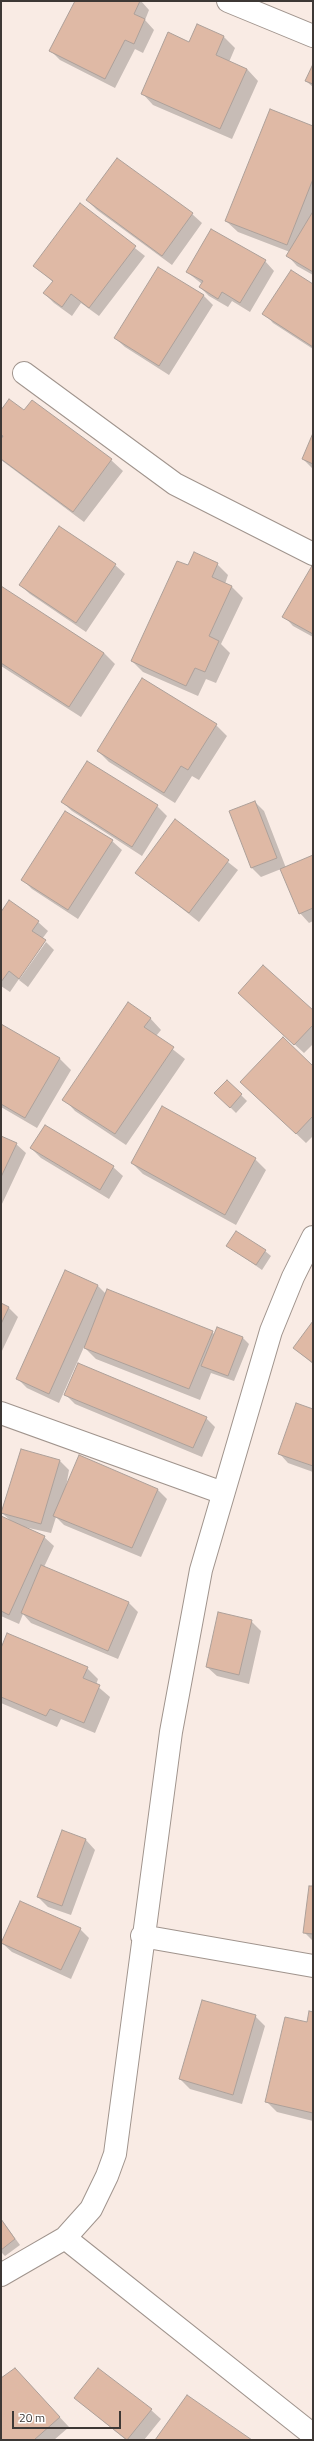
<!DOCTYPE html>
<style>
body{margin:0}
#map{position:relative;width:314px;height:2441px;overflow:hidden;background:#f9ebe4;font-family:"Titillium Web",sans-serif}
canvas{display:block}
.frame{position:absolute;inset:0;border:2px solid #3d3835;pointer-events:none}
.scale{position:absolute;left:12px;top:2411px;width:109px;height:18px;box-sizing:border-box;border:2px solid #3d3835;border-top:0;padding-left:5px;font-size:12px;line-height:14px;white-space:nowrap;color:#3d3835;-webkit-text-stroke:3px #fff;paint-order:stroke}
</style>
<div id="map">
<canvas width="314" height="2441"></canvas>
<div class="frame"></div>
<div class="scale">20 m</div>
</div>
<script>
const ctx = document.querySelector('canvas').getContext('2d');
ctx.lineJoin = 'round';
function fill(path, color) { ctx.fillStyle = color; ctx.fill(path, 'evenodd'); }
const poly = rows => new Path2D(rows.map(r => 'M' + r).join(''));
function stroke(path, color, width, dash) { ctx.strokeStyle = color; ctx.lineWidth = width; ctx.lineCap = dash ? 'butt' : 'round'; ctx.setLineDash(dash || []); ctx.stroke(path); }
fill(poly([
 [76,1,141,1,149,10,145,20,154,30,143,53,135,49,115,88,60,60,51,51],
 [197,25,224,37,235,48,229,62,247,69,258,81,232,139,153,105,142,93,189,43],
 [313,67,313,87,306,81],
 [313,127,313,275,297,266,288,256,290,252,238,232,226,221],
 [87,200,192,214,202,223,172,265,97,210],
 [80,205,145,256,99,316,81,303,72,316,54,303,44,293,53,282,35,266],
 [265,261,274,271,250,312,232,301,228,307,209,296,200,287,202,284,187,272],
 [313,285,313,349,273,323,264,313],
 [203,295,213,305,169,375,125,347,115,338],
 [33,402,111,460,123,471,84,522,1,460,1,440,3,438,1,436,1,412,25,412],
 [313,436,313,469,303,459],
 [217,564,228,575,225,584,232,587,243,598,221,644,230,653,216,683,206,679,198,696,143,672,132,661,188,567],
 [115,565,125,574,86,632,30,594,20,585],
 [313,566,313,637,293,626,284,616],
 [1,587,104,653,115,664,81,717,1,666],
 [216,725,227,736,199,780,192,776,175,803,109,762,98,751],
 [87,763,157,806,167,816,142,856,72,811,62,802],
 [255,802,264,811,286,868,313,856,313,921,309,923,300,913,281,869,261,877,251,867],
 [176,821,238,870,199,922,137,873],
 [112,841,122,850,78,919,32,889,22,879],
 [1,914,38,922,48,931,42,939,45,941,10,992,1,986],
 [46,942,54,950,28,987,19,980],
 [239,993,313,1012,313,1044,304,1053],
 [150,1018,161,1030,156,1036,185,1059,126,1145,75,1111,64,1099],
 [1,1025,60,1059,71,1070,37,1128,1,1107],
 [313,1067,313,1136,306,1143,251,1091],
 [227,1081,247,1101,236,1113,216,1093],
 [1,1137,16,1144,26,1153,1,1206],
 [31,1148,113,1167,123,1176,109,1199,41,1158],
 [255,1159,266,1170,236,1225,143,1174,132,1163],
 [228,1246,265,1251,271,1256,262,1270],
 [66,1271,98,1286,106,1294,215,1334,217,1328,243,1338,249,1344,234,1381,211,1373,200,1400,96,1359,84,1347,59,1403,27,1388,17,1378],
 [1,1304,8,1307,18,1317,1,1353],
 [313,1323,313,1364,294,1348],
 [65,1394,206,1418,215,1427,202,1457,75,1404],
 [313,1410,313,1472,288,1463,279,1453],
 [21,1450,60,1461,69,1470,65,1492,157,1489,167,1499,141,1557,64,1525,56,1517,51,1533,20,1526,44,1537,54,1546,44,1567,129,1603,138,1612,118,1659,31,1623,23,1614,19,1624,1,1616,1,1517,11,1521,2,1513],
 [251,1621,261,1631,249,1684,217,1676,207,1667],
 [1,1649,87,1668,98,1679,96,1685,110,1697,95,1733,61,1719,57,1727,1,1703],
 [86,1840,95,1850,71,1915,48,1907,38,1897],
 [313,1887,313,1941,304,1932],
 [80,1929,89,1938,71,1979,12,1952,2,1943],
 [313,2013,313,2121,277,2112,266,2101],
 [255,2016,265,2026,242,2104,190,2089,180,2079],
 [1,2219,20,2245,5,2256,1,2252],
 [1,2379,24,2379,69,2427,54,2440,1,2440],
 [75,2398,151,2410,161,2419,144,2440,126,2440]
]), '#0003');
const building = poly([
 [75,1,140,1,134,14,145,19,134,44,125,40,105,79,49,51,75,1],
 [197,24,224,36,216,55,247,69,220,129,141,94,168,32,189,42,197,24],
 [313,64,313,84,305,81,313,64],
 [270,109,313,126,313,179,287,245,225,221,270,109],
 [117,158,193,213,162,256,86,200,117,158],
 [80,203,136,246,89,308,71,294,62,307,43,293,53,281,33,266,80,203],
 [312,213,313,213,313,272,286,256,312,213],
 [211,229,266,260,240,303,222,292,218,299,199,287,203,281,186,272,211,229],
 [158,267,204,295,159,366,114,338,158,267],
 [291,270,313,284,313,347,262,314,291,270],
 [9,399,24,410,32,400,112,459,73,512,1,459,1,439,3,436,1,435,1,410,9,399],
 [313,433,313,464,302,459,313,433],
 [59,526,116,564,76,623,19,585,59,526],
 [194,552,218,563,212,577,232,586,209,636,219,641,205,672,195,668,186,686,131,661,177,561,188,565,194,552],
 [313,564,313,634,282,617,313,564],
 [1,586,104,653,69,707,1,663,1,586],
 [142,678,217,724,188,770,181,766,164,793,97,751,142,678],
 [87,761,158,805,132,847,61,802,87,761],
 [255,801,277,858,251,868,229,811,255,801],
 [65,811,113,840,68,910,21,880,65,811],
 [175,819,229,860,189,913,135,873,175,819],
 [313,855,313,908,299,914,280,869,313,855],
 [9,900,39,921,32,931,46,940,19,979,9,971,1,982,1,912,9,900],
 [263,965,313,1010,313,1025,294,1045,238,993,263,965],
 [128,1002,151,1018,144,1027,174,1047,115,1134,62,1100,128,1002],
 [1,1024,60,1058,25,1118,1,1104,1,1024],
 [283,1037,313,1066,313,1116,296,1134,240,1082,283,1037],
 [227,1080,242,1094,230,1108,214,1093,227,1080],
 [162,1106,256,1158,225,1215,131,1163,162,1106],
 [45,1125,114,1166,100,1190,30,1148,45,1125],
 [1,1136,17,1143,1,1177,1,1136],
 [236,1231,266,1250,256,1265,226,1246,236,1231],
 [65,1270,98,1285,49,1394,16,1379,65,1270],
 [107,1289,213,1331,189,1389,84,1348,107,1289],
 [1,1303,9,1307,1,1324,1,1303],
 [313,1321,313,1363,293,1348,313,1321],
 [217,1327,243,1337,228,1376,201,1366,217,1327],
 [78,1363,207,1417,193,1448,64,1395,78,1363],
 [296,1403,313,1409,313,1466,278,1454,296,1403],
 [21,1449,60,1460,41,1524,1,1513,21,1449],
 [79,1455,158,1489,132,1548,53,1516,79,1455],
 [1,1516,45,1536,9,1615,1,1611,1,1516],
 [41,1565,129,1602,108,1651,21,1613,41,1565],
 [218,1612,252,1620,239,1675,206,1667,218,1612],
 [7,1633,88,1667,83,1678,100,1685,84,1723,50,1709,46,1716,1,1697,1,1648,7,1633],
 [62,1830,86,1839,62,1906,37,1897,62,1830],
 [309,1886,313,1886,313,1934,303,1933,309,1886],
 [20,1901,81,1928,61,1970,1,1943,20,1901],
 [202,2000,256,2015,233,2095,179,2079,202,2000],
 [309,2011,313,2012,313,2113,265,2102,285,2017,307,2022,309,2011],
 [1,2219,15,2239,1,2250,1,2219],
 [15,2368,60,2417,34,2440,1,2440,1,2378,15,2368],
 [98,2368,152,2409,127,2440,74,2398,98,2368],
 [187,2395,252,2440,155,2440,187,2395]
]);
fill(building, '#dfb9a5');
stroke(building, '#ada099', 1);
const minor = poly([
 [228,1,313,36],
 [24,373,175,484,313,554],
 [1,1413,223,1493],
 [142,1936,313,1966],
 [65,2238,313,2435],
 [1,2275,65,2238,91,2209,107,2176,115,2154,171,1732,201,1570,271,1331,293,1277,313,1237]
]);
stroke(minor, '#a0948d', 24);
stroke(minor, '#fff', 22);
</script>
